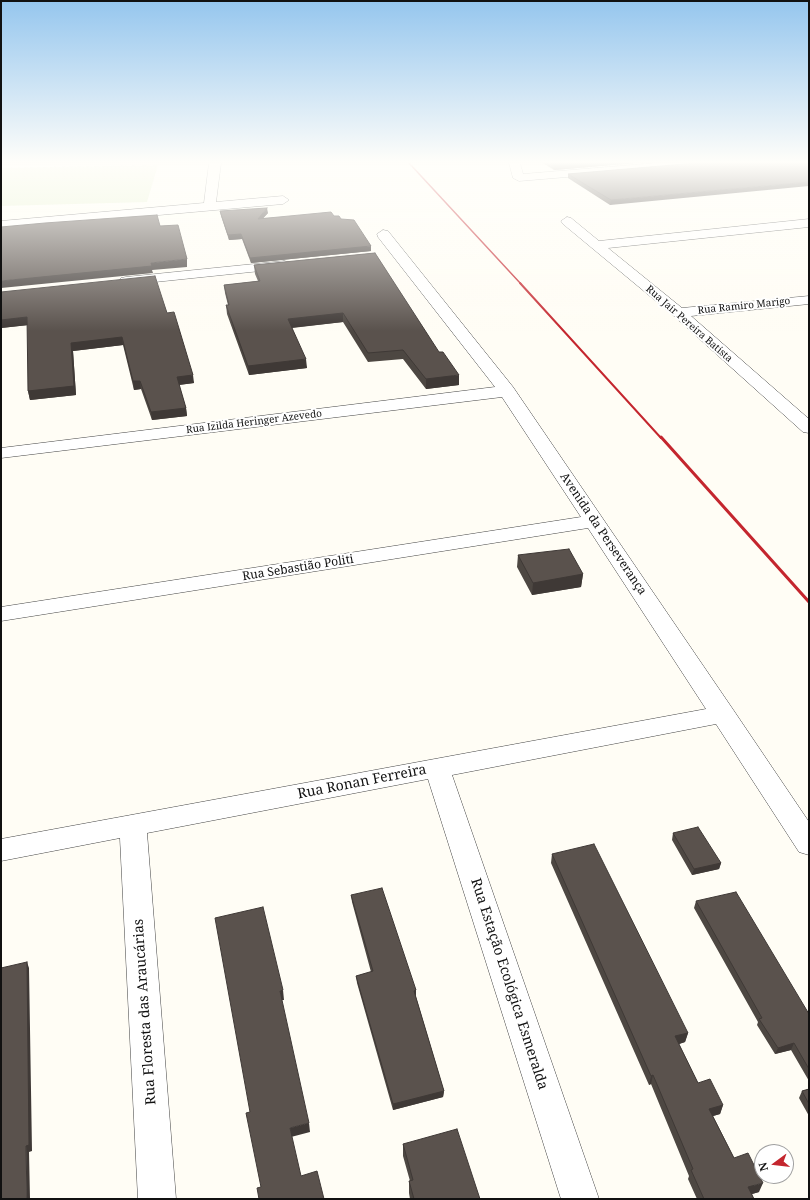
<!DOCTYPE html>
<meta charset="utf-8">
<style>
body{margin:0}
#map{position:relative;width:810px;height:1200px;overflow:hidden;background:#fffdf5;font-family:"Noto Serif",serif}
canvas{display:block}
.frame{position:absolute;inset:0;border:2px solid #111;pointer-events:none}
.north{position:absolute;left:754px;top:1144px;width:40px;height:40px;box-sizing:border-box;background:#fff;border:1px solid #a0a0a0;border-radius:50%;rotate:255deg;font-size:11px;font-weight:700;line-height:16px;text-align:center;color:#111}
.north::after{content:'';display:block;margin:auto;width:14px;height:18px;background:#c4262e;clip-path:polygon(50% 0,100% 100%,50% 72%,0 100%)}
</style>
<div id="map">
<canvas width="810" height="1200"></canvas>
<div class="frame"></div>
<div class="north">N</div>
</div>
<script>
const ctx = document.querySelector('canvas').getContext('2d');
ctx.lineJoin = 'round';
function fill(path, color) { ctx.fillStyle = color; ctx.fill(path, 'evenodd'); }
const poly = rows => new Path2D(rows.map(r => 'M' + r).join(''));
function stroke(path, color, width, dash) { ctx.strokeStyle = color; ctx.lineWidth = width; ctx.lineCap = dash ? 'butt' : 'round'; ctx.setLineDash(dash || []); ctx.stroke(path); }
function write(font, color, halo, rows, align = 'center') {
  ctx.font = font + ' "Noto Serif",serif'; ctx.lineWidth = 4; ctx.setLineDash([]); ctx.textBaseline = 'middle'; ctx.strokeStyle = halo; ctx.fillStyle = color; for (const [text, x, y, turn = 0] of rows) {
    ctx.save(); ctx.translate(x, y); ctx.rotate((+turn || 0) * Math.PI / 180); ctx.textAlign = isNaN(turn) ? turn : align; if (halo) ctx.strokeText(text, 0, 0); ctx.fillText(text, 0, 0); ctx.restore();
  }
}
fill(poly([
 [158,165,147,202,1,206,1,168]
]), '#e6f2cf');
const street = poly([
 [209,163,221,163,216,202,283,196,289,200,283,204,1,229,1,221,204,203,209,163],
 [509,163,520,163,523,174,656,163,703,163,698,166,519,181,513,178,509,163],
 [567,217,571,218,599,241,809,219,809,227,608,248,682,308,809,296,809,304,691,316,809,419,809,433,803,432,674,316,563,224,561,221,567,217],
 [383,230,388,231,513,387,732,708,809,822,809,855,799,852,716,724,452,775,599,1199,561,1199,428,779,147,833,176,1199,138,1199,120,838,1,861,1,839,706,709,588,528,1,621,1,607,581,517,502,397,1,458,1,448,495,387,378,237,377,234,383,230],
 [284,261,289,262,291,265,289,268,126,285,121,284,119,281,121,278,126,277,284,261]
]);
stroke(street, '#444', 1);
fill(street, '#fff');
stroke(poly([
 [409,163,521,284]
]), '#c4262e', 1.5);
stroke(poly([
 [520,283,661,438]
]), '#c4262e', 2);
stroke(poly([
 [661,437,809,602]
]), '#c4262e', 3);
fill(poly([
 [543,163,635,163,554,170],
 [696,163,610,205,568,178,568,174],
 [220,211,268,213,263,218,334,216,341,219,371,251,251,263,242,239,229,240,221,216],
 [375,253,459,385,426,389,403,359,368,362,343,322,292,328,307,368,249,375,227,314,226,305,228,305,225,293,224,285,258,281,255,274,254,265],
 [1,292,167,313,194,383,179,385,186,408,187,416,152,420,141,389,134,390,123,345,73,351,76,395,30,400,28,391,28,325,1,328],
 [518,555,583,574,581,587,532,595,517,567],
 [673,833,721,863,719,869,692,875,672,840],
 [552,854,688,1033,685,1042,679,1044,698,1083,723,1105,720,1114,713,1116,734,1158,759,1192,752,1194,754,1199,697,1199,688,1179,689,1176,651,1084,649,1085,551,863],
 [351,895,416,990,416,997,444,1091,443,1097,393,1110,357,983,356,976,371,972,352,902],
 [696,901,809,1014,809,1081,791,1050,775,1054,757,1025,758,1022,694,908],
 [809,1089,809,1116,799,1098,802,1091],
 [403,1144,480,1199,410,1199,409,1193,409,1181,410,1181,403,1156]
]), '#4d4742');
fill(poly([
 [581,163,635,163,554,170,554,165],
 [809,182,809,186,610,205,611,200],
 [267,208,268,213,258,224,258,219],
 [241,234,242,239,229,240,228,235],
 [371,246,371,251,251,263,250,258],
 [187,259,187,267,152,270,153,273,1,288,1,281,151,263],
 [343,313,343,322,289,328,288,319],
 [27,317,29,325,1,328,1,320],
 [122,337,123,345,73,351,76,395,30,400,28,391,71,343],
 [306,359,307,368,249,375,248,366],
 [193,375,194,383,178,385,177,377],
 [459,375,459,385,426,389,426,379],
 [133,381,140,381,141,389,134,390],
 [186,408,187,416,152,420,151,412],
 [583,574,581,587,532,595,533,583],
 [721,863,719,869,692,875,694,869],
 [27,962,29,968,32,1151,29,1152,30,1199,27,1199,26,1146],
 [283,990,284,1000,281,1000,280,991],
 [416,990,416,997,414,997,414,991],
 [688,1033,685,1042,673,1046,675,1036],
 [794,1043,791,1050,775,1054,778,1048],
 [653,1075,651,1084,649,1085,651,1076],
 [444,1091,443,1097,393,1110,393,1104],
 [723,1105,720,1114,706,1118,709,1109],
 [309,1123,310,1132,291,1137,290,1128],
 [763,1183,759,1192,745,1196,748,1187]
]), '#3f3936');
const building = poly([
 [551,163,581,163,554,165,551,163],
 [696,163,809,163,809,182,611,200,568,174,696,163],
 [267,208,258,219,331,212,334,216,339,216,341,219,354,220,371,246,250,258,241,234,228,235,220,211,267,208],
 [157,215,160,226,178,225,187,259,151,263,152,266,1,281,1,227,45,223,157,215],
 [375,253,439,352,443,352,459,375,426,379,403,350,368,353,343,313,288,319,306,359,248,366,226,305,229,305,224,285,260,281,254,265,375,253],
 [155,276,167,313,174,312,193,375,177,377,186,408,151,412,140,381,133,381,122,337,71,343,74,386,28,391,27,317,1,320,1,292,155,276],
 [569,549,583,574,533,583,518,555,569,549],
 [698,827,721,863,694,869,673,833,698,827],
 [594,844,688,1033,675,1036,698,1083,710,1079,723,1105,709,1109,734,1158,748,1153,763,1183,748,1187,754,1199,704,1199,691,1170,693,1169,653,1075,651,1076,552,854,594,844],
 [382,888,416,990,414,991,444,1091,393,1104,356,976,373,971,351,895,382,888],
 [736,892,809,1014,809,1069,794,1043,778,1048,759,1019,762,1018,696,901,736,892],
 [263,907,283,990,280,991,309,1123,290,1128,301,1176,317,1171,324,1199,259,1199,257,1188,261,1187,246,1113,250,1112,215,918,263,907],
 [27,962,29,1145,26,1146,27,1199,1,1199,1,968,27,962],
 [809,1089,809,1104,802,1091,809,1089],
 [457,1129,480,1199,414,1199,409,1181,413,1180,403,1144,457,1129]
]);
fill(building, '#5a524d');
stroke(building, '#3f3936', 1);
const sky = ctx.createLinearGradient(0, 0, 0, 331);
sky.addColorStop(0, '#95c6ee');
sky.addColorStop(0.49, '#fffefa');
sky.addColorStop(1, '#fffefa00');
ctx.fillStyle = sky;
ctx.fillRect(0, 0, 810, 331);
write('10px', '#111', '#fff', [
 ["Rua Ramiro Marigo",744,306,-6],
 ["Rua Jair Pereira Batista",689,324,41],
 ["Rua Izilda Heringer Azevedo",254,422,-7]
]);
write('12px', '#111', '#fff', [
 ["Avenida da Perseverança",603,534,56],
 ["Rua Sebastião Politi",298,568,-9]
]);
write('14px', '#111', '#fff', [
 ["Rua Ronan Ferreira",362,782,-11],
 ["Rua Estação Ecológica Esmeralda",509,984,72],
 ["Rua Floresta das Araucárias",145,1012,-94]
]);
</script>
